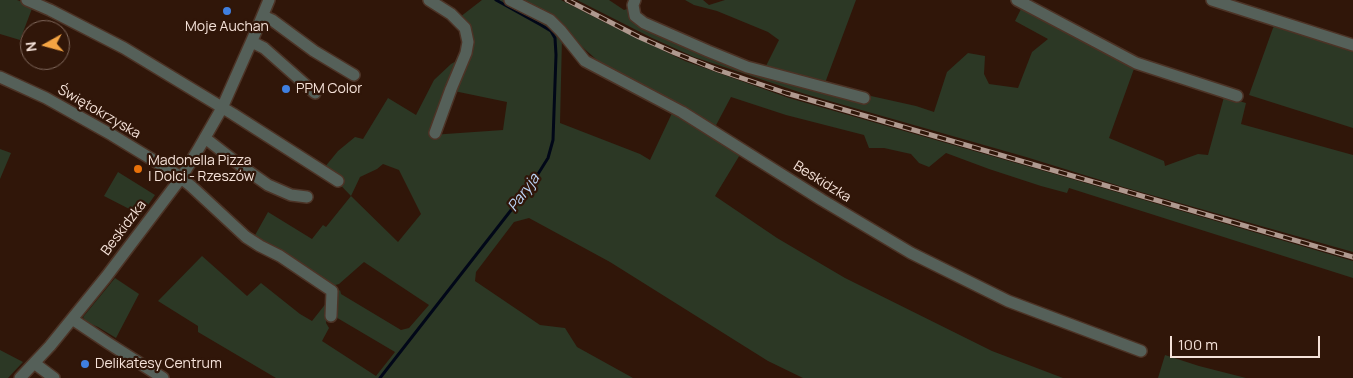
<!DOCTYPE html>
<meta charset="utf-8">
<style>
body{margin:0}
#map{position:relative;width:1353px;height:378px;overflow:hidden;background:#301609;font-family:Manrope,sans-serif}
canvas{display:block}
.north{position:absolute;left:20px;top:20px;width:50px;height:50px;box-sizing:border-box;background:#301609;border:1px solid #7f685c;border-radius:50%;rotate:263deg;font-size:14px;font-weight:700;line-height:20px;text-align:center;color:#f5e2d9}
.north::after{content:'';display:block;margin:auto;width:18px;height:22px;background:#f4a443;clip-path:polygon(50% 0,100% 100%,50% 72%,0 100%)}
.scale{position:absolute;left:1170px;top:336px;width:150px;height:22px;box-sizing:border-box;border:2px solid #f5e2d9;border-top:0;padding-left:6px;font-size:15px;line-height:18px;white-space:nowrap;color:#f5e2d9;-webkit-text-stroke:4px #301609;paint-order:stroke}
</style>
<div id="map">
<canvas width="1353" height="378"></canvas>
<div class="north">N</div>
<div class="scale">100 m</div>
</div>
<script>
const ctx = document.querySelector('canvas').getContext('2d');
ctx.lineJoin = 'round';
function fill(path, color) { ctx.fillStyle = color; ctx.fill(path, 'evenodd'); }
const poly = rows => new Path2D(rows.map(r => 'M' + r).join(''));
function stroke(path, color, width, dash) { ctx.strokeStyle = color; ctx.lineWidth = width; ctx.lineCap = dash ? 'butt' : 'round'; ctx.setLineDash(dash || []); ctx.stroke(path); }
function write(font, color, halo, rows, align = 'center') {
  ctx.font = font + ' Manrope,sans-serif'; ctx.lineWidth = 4.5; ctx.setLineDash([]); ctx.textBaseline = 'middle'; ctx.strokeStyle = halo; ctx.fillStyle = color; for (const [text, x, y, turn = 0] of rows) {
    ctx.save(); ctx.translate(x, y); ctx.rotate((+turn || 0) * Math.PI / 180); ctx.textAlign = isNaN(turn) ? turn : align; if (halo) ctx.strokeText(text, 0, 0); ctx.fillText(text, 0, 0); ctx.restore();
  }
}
fill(poly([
 [0,0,17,0,33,6,20,40,0,34],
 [482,0,503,0,548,24,562,38,560,123,640,154,650,160,673,111,741,153,715,196,777,238,845,278,992,351,1063,378,803,378,768,361,610,262,529,218,514,222,476,272,475,281,540,325,565,328,577,347,633,378,276,378,198,332,198,326,158,301,202,256,247,296,261,283,300,314,312,321,331,297,326,323,329,328,322,341,376,376,395,352,334,316,336,293,340,290,341,294,401,330,409,328,429,305,364,262,339,284,332,286,254,237,268,212,312,239,323,225,326,227,351,196,324,168,338,151,355,137,363,139,388,98,416,115,434,80,451,64,458,60,430,129,431,135,503,130,507,102,454,91,467,61,460,17],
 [383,164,399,170,421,214,398,242,351,196,360,177,377,169],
 [517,0,561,0,610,25,685,61,789,98,1072,179,1353,261,1353,278,1069,188,1067,193,1041,186,989,169,946,153,929,167,919,163,911,154,884,148,869,148,864,135,786,115,731,97,714,129,606,68,571,37],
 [577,0,609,0,624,10,630,8,650,29,863,102,871,96,916,106,934,112,947,72,968,53,985,56,984,74,989,84,1018,88,1032,52,1048,39,1015,21,1021,9,1135,66,1109,138,1164,161,1165,166,1198,154,1208,155,1224,97,1246,103,1241,124,1353,155,1353,252,1123,187,1026,157,805,94,694,57,652,38],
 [685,0,703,0,709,5,725,0,856,0,825,83,766,66,779,40,768,32,717,11,694,5],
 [1276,24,1353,48,1353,128,1249,95,1273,28],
 [0,149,11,153,0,179],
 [118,172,155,195,141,215,104,196],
 [115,278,139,294,116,338,98,327,86,322,83,317],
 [0,350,23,362,8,378,0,378],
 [1165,355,1199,366,1246,378,1158,378]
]), '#2c3825');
stroke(poly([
 [380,378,533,182,548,158,553,140,556,55,555,38,551,31,541,25,496,0]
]), '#010718', 3);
const minor = poly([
 [27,0,50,10,124,48,233,114,338,181],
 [429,0,451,14,465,28,468,42,466,53,451,89,435,133],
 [510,0,550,20,561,31,585,61,682,112,822,200,911,253,1008,301,1141,351],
 [635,0,633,5,635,16,644,23,708,51,747,67,864,98],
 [1017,0,1136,63,1237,96],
 [1212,0,1353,45],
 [263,16,272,20,314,51,354,75],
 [252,42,264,48,315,93],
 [0,77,46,98,112,135,176,174,191,186,246,237,260,246,280,256,332,291,331,316],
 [205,138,241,166,268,185,291,195,307,197],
 [72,319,108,343,163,378],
 [34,363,54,378],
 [20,378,50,346,106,277,181,178,199,148,222,108,257,29,269,0]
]);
stroke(minor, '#4c3326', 14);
stroke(minor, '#556059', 11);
const rail = poly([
 [567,0,639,37,675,53,718,70,786,93,1353,257]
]);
stroke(rail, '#af998f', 5);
stroke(rail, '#301609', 3, [9]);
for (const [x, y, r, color] of [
 [227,11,5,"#3f7fe0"],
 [286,89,5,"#3f7fe0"],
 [138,169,5,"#e8710a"],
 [85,364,5,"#3f7fe0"]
]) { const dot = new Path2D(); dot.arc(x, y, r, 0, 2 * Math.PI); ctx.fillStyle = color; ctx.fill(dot); stroke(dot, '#301609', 2); }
write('14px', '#f5e2d9', '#301609', [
 ["Moje Auchan",227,27,"center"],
 ["PPM Color",296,89],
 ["Madonella Pizza",148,161],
 ["| Dolci - Rzeszów",148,177],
 ["Delikatesy Centrum",95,364]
], 'left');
write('14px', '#f5e2d9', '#301609', [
 ["Świętokrzyska",99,112,30],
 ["Beskidzka",822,182,32],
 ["Beskidzka",124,228,-53]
]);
write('italic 15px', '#bcd5f8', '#301609', [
 ["Paryja",524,193,-54]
]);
</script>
